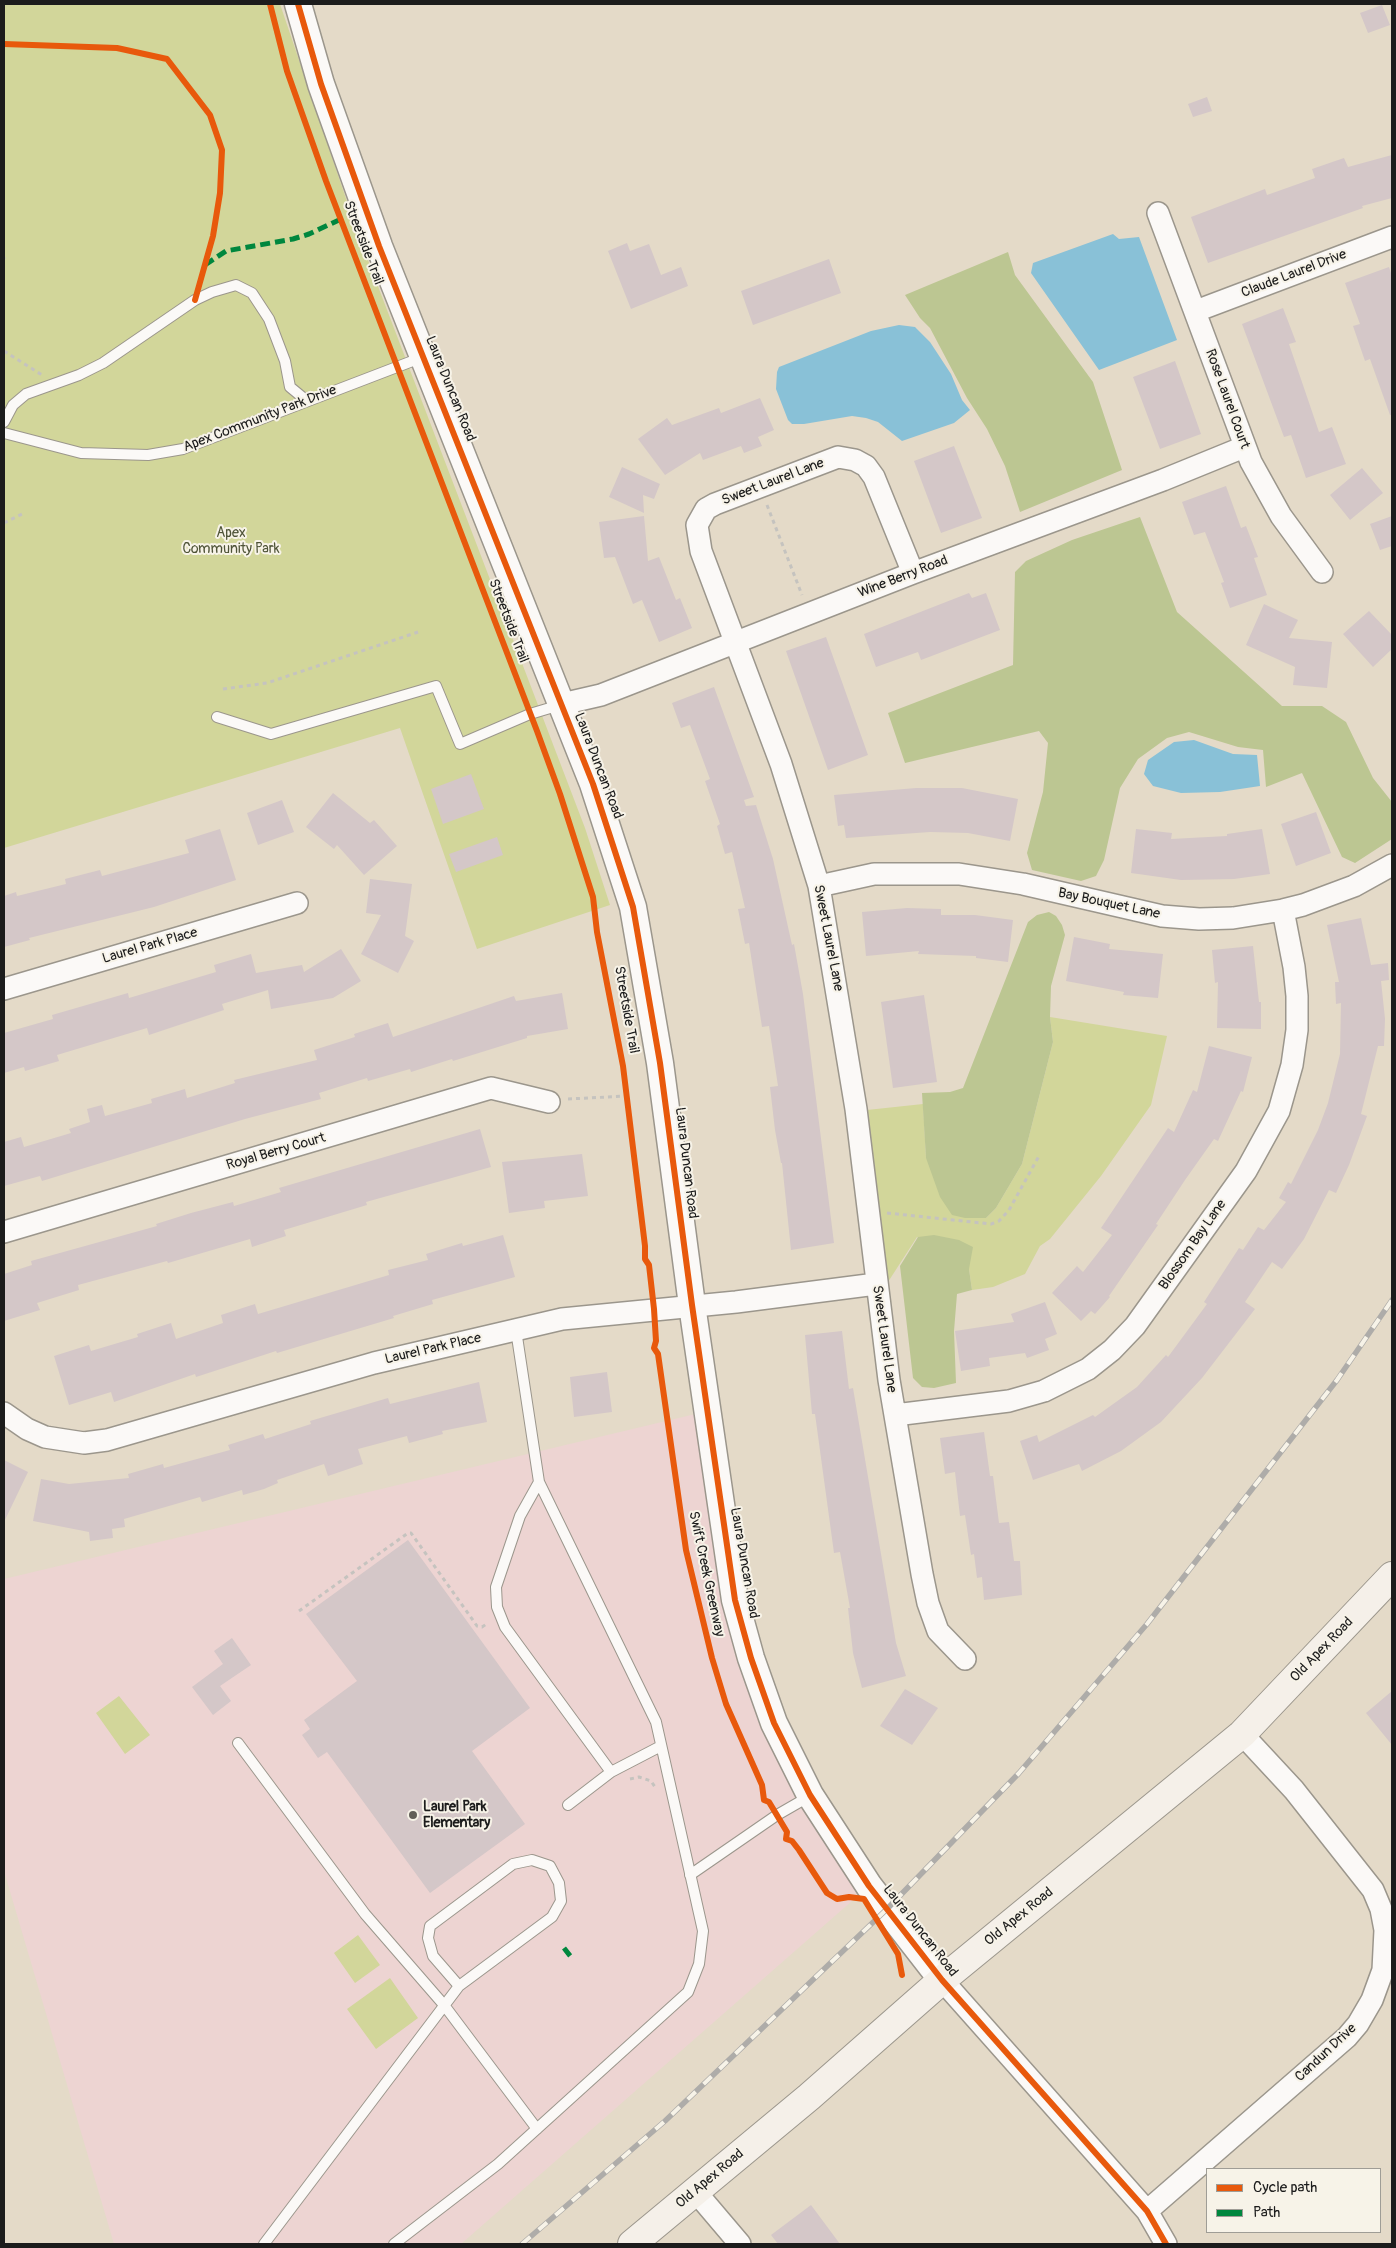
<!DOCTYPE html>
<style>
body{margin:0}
#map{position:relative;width:1396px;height:2248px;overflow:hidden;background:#e4dac8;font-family:Pangolin,sans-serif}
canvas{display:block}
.frame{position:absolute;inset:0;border:5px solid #1c1c1c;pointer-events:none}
.legend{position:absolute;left:1206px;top:2168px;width:175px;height:65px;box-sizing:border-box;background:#f7f3e8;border:1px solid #9f9d96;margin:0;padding:6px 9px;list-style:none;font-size:15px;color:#1c1c1c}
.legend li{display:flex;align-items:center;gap:10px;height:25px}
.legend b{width:25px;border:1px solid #9f9d96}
</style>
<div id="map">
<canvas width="1396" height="2248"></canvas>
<div class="frame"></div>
<ul class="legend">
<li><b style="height:6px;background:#e8590c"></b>Cycle path</li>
<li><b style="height:6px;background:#00873e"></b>Path</li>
</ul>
</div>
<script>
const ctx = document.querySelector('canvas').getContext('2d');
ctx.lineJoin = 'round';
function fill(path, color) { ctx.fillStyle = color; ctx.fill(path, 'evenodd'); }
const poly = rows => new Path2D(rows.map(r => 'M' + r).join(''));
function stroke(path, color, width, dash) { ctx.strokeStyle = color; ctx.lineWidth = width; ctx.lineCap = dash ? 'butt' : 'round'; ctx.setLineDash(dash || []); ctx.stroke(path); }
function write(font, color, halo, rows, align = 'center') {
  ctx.font = font + ' Pangolin,sans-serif'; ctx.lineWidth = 4; ctx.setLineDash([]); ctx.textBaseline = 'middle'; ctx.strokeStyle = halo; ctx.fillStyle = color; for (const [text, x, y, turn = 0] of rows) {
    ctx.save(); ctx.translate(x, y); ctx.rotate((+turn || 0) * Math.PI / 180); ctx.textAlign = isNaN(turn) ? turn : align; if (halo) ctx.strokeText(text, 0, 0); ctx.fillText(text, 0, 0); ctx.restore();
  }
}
fill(poly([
 [708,1411,751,1658,869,1886,461,2244,114,2244,4,1871,4,1579]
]), '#edd4d2');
fill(poly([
 [4,4,280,4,358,234,585,828,610,905,477,949,400,728,4,848],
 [1050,1017,1167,1036,1151,1105,1101,1176,1050,1239,1040,1246,1025,1274,993,1287,972,1290,969,1269,917,1237,888,1282,867,1110,923,1104,926,1158,986,1218,996,1208,1022,1164,1053,1042],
 [119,1696,150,1735,125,1754,96,1713],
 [358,1935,380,1965,355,1983,334,1953],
 [390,1978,418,2018,376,2049,347,2009]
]), '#d2d69a');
fill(poly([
 [1008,252,1015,275,1093,382,1122,470,1020,512,1005,466,987,429,967,398,930,328,920,318,905,295],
 [1140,517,1177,612,1282,706,1322,706,1346,722,1373,778,1392,802,1392,839,1355,863,1342,857,1302,773,1266,787,1263,750,1238,747,1189,732,1167,738,1138,759,1120,788,1104,860,1096,876,1081,881,1032,870,1027,853,1043,792,1048,743,1039,731,905,763,888,713,1013,665,1015,572,1026,561,1072,540],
 [1049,912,1056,916,1062,925,1065,935,1051,986,1050,1017,1053,1042,1022,1164,996,1208,986,1218,965,1218,952,1215,940,1197,926,1158,922,1093,950,1092,963,1088,1028,922,1037,915],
 [934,1235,959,1240,973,1247,969,1269,972,1290,957,1294,954,1331,956,1383,934,1388,922,1387,913,1378,900,1266,918,1237]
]), '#bcc692');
fill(poly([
 [1113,234,1119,239,1139,237,1177,340,1099,370,1031,273,1033,263],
 [899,325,915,327,930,342,951,374,962,400,970,410,954,423,902,441,878,422,866,418,852,416,804,424,792,424,788,420,776,389,777,372,779,367,871,331],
 [1194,740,1233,754,1257,755,1260,786,1220,792,1181,793,1153,786,1144,774,1148,760,1174,742]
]), '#89c1d7');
fill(poly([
 [1382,5,1390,25,1368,33,1360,13],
 [1207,97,1212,111,1193,117,1188,104],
 [1392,155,1392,198,1362,206,1363,208,1208,263,1191,217,1265,189,1267,195,1315,178,1312,169,1344,158,1348,167],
 [627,243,630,251,649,244,661,275,681,267,688,286,631,309,608,251],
 [829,259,841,293,753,325,741,291],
 [1389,267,1392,276,1392,415,1390,415,1370,359,1365,361,1353,326,1360,324,1345,283],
 [1283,308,1296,342,1289,344,1319,432,1332,427,1346,464,1306,478,1291,435,1284,437,1242,324],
 [1175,361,1201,434,1160,449,1133,377],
 [760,398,774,430,758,437,762,446,744,453,741,446,703,460,700,453,665,475,638,439,667,418,672,425,719,408,721,413],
 [954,446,982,518,941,533,914,461],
 [622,467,660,484,654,499,643,495,644,513,609,497],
 [1362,468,1383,493,1350,520,1330,495],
 [1226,486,1241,528,1246,526,1258,557,1254,558,1267,595,1230,608,1221,583,1224,582,1205,532,1194,535,1182,502],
 [644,516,648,561,659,557,676,600,680,598,692,628,659,642,642,600,633,604,615,557,604,558,599,522],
 [1392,516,1392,546,1380,550,1370,524],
 [969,593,972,598,986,593,1000,630,921,660,918,652,876,667,864,634],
 [1264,604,1298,620,1289,638,1332,642,1327,688,1293,685,1295,667,1246,645],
 [1369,611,1392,635,1392,649,1373,667,1343,634],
 [826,637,868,755,828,770,786,651],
 [714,687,754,797,744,800,746,806,756,805,773,859,792,945,794,944,803,994,834,1243,791,1250,782,1163,781,1163,775,1130,770,1087,778,1086,769,1026,762,1027,749,943,745,944,738,909,745,908,732,852,725,854,717,826,720,824,705,781,710,779,690,725,681,728,672,703],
 [471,774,484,809,443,824,431,789],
 [916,788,962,788,1018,799,1010,841,968,833,930,832,846,838,844,825,838,826,834,795],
 [333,793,370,823,374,820,397,846,364,875,337,845,334,849,306,827],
 [282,800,294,832,258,845,247,813],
 [1316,812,1331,853,1296,866,1281,824],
 [220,829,236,880,154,907,29,938,30,940,4,947,4,896,16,892,17,896,66,884,65,879,100,870,102,876,189,853,185,840],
 [1136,829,1172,833,1171,839,1227,836,1227,834,1262,829,1270,874,1234,879,1181,880,1131,873],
 [497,837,503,855,456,872,449,854],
 [370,879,412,884,405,936,414,941,398,973,361,954,381,915,366,913],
 [907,908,941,909,941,915,975,915,1013,920,1008,962,976,958,976,956,918,954,919,951,866,956,862,912],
 [1361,918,1371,965,1388,963,1389,980,1381,981,1385,1019,1384,1046,1378,1046,1361,1114,1367,1116,1349,1165,1336,1193,1329,1190,1304,1239,1282,1269,1272,1262,1245,1302,1255,1309,1202,1378,1161,1422,1121,1451,1082,1471,1079,1464,1033,1480,1020,1441,1037,1435,1039,1442,1093,1415,1095,1417,1137,1387,1166,1355,1168,1357,1207,1304,1204,1302,1239,1248,1243,1250,1258,1227,1264,1230,1286,1202,1279,1198,1288,1182,1291,1184,1318,1130,1328,1103,1340,1054,1341,1003,1336,1004,1335,982,1339,982,1327,925],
 [1074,937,1110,944,1109,949,1163,954,1158,998,1123,995,1124,992,1066,981],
 [1253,946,1259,1002,1261,1002,1261,1029,1217,1028,1218,982,1215,983,1212,950],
 [341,949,361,981,333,998,271,1009,268,990,222,1004,224,1010,149,1035,147,1028,57,1055,59,1061,25,1071,24,1067,4,1073,4,1033,53,1019,52,1015,128,993,129,998,216,972,214,965,251,954,256,973,302,965,304,972],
 [562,993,568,1029,527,1036,527,1038,453,1061,452,1059,411,1072,410,1069,368,1081,367,1078,319,1093,321,1099,245,1119,42,1181,40,1176,4,1186,4,1142,21,1137,24,1147,71,1133,69,1129,90,1122,87,1109,102,1105,105,1116,152,1103,151,1099,185,1089,187,1098,235,1083,234,1080,317,1060,314,1050,355,1037,354,1034,388,1023,393,1037,514,996,516,1001],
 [924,995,937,1082,893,1088,881,1002],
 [1209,1046,1252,1057,1243,1092,1241,1091,1218,1141,1214,1139,1185,1180,1156,1224,1158,1225,1109,1296,1110,1297,1095,1314,1091,1311,1081,1321,1052,1293,1077,1266,1083,1272,1112,1235,1101,1228,1168,1128,1174,1132,1193,1090,1197,1092],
 [480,1129,491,1167,366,1202,367,1205,284,1230,286,1236,252,1247,250,1239,168,1263,167,1261,78,1285,79,1290,37,1303,40,1310,4,1321,4,1274,32,1265,31,1261,157,1226,156,1224,191,1213,233,1202,234,1206,281,1192,279,1188],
 [582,1154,588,1196,544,1201,545,1208,509,1213,502,1162],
 [503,1235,515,1277,432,1300,433,1304,393,1316,394,1318,277,1353,276,1351,196,1377,195,1374,114,1402,111,1392,69,1405,54,1356,89,1345,91,1351,138,1337,137,1334,171,1323,176,1339,223,1323,221,1315,255,1304,258,1314,389,1275,388,1270,428,1260,426,1254,462,1243,463,1246],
 [1045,1302,1057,1334,1045,1339,1049,1350,1027,1358,1025,1353,989,1358,990,1366,961,1371,955,1331,1014,1322,1011,1314],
 [842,1331,849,1389,853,1388,896,1643,906,1676,862,1688,853,1653,848,1608,850,1608,840,1552,834,1553,815,1414,812,1414,805,1335],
 [607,1372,612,1412,574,1417,570,1377],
 [479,1382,487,1422,442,1431,443,1434,409,1443,407,1436,358,1449,363,1464,328,1476,324,1464,277,1480,278,1483,264,1489,243,1495,242,1490,202,1502,200,1497,124,1519,125,1527,112,1529,113,1538,90,1541,89,1532,33,1521,41,1479,69,1484,129,1478,128,1474,163,1464,164,1468,230,1450,228,1445,263,1434,265,1439,311,1424,310,1421,388,1398,390,1404],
 [984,1432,990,1476,993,1476,999,1523,1009,1522,1014,1561,1020,1561,1022,1595,984,1600,982,1577,977,1578,974,1554,971,1555,965,1515,960,1516,955,1472,945,1474,940,1438],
 [4,1460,28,1472,4,1522],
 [408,1540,530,1708,472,1751,525,1824,430,1893,327,1752,318,1758,302,1735,310,1729,304,1720,357,1681,306,1614],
 [232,1638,251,1665,220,1686,231,1701,213,1715,192,1687,223,1664,214,1651],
 [905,1689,938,1708,912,1745,880,1726],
 [1392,1691,1392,1745,1366,1713],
 [811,2205,840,2244,778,2244,771,2235]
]), '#d4c7c8');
const service = poly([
 [4,422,13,405,26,394,79,375,103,363,195,300,212,292,236,285,252,293,269,319,285,361,290,387,307,401],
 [4,433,81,453,148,455,183,449,423,357],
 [217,717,271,734,436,686,460,744,530,714,560,705],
 [539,1482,520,1516,496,1587,497,1607,505,1627,611,1772],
 [238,1743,365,1914,444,2005,537,2129],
 [568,1805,611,1772,661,1746],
 [690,1875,777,1815,810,1796],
 [264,2244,459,1986,552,1917,561,1901,559,1883,550,1866,532,1860,513,1864,430,1926,428,1938,433,1956,459,1986],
 [394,2244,498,2164,688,1992,699,1964,703,1931,656,1722,539,1482,516,1330]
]);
const minor = poly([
 [1158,213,1251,462,1281,516,1322,572],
 [1196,311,1392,237],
 [913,573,874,477,866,466,855,460,838,457,715,504,706,509,697,525,701,551,781,764,819,886,856,1109,889,1380,922,1574,928,1603,938,1631,965,1659],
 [562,704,601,695,913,573,1163,480,1244,447],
 [819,886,874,874,959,874,1023,884,1162,916,1199,919,1233,918,1283,910,1303,905,1354,886,1392,865],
 [4,989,297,903],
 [4,1232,491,1088,549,1102],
 [4,1413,27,1429,45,1437,84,1443,107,1440,374,1363,562,1319,736,1302,876,1284],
 [895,1415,1009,1401,1044,1391,1088,1369,1112,1350,1135,1326,1246,1171,1279,1111,1292,1065,1297,1030,1297,996,1294,967,1283,910],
 [942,1980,1147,2211,1166,2244],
 [695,2191,740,2244],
 [1147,2211,1347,2037,1358,2024,1372,2000,1383,1970,1385,1930,1381,1909,1373,1890,1294,1790,1242,1734]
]);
const tertiary = poly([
 [298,4,321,84,379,246,593,784,633,907,660,1063,692,1305,735,1600,751,1658,774,1723,810,1795,869,1886,942,1980]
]);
const secondary = poly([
 [632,2244,809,2097,942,1980,1242,1734,1392,1576]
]);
stroke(service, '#9b968c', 12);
stroke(minor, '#9b968c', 24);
stroke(tertiary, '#9b968c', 29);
stroke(secondary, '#9b968c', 30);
stroke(poly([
 [4,258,5,257],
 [4,351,42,375],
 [767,505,802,595],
 [4,523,24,513],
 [223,689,267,683,418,632],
 [568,1099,627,1096],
 [887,1213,991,1224,999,1221,1009,1210,1039,1156],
 [299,1611,408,1533,411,1533,477,1626,482,1627,488,1623],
 [630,1779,639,1777,651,1781,655,1787]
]), '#c5c3bf', 3, [4, 4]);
stroke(service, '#fbf9f7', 10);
stroke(minor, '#fbf9f7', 21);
stroke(tertiary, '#fbf9f7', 26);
stroke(secondary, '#f5f0e9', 28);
const rail = poly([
 [522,2244,665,2121,888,1908,1019,1773,1147,1624,1337,1380,1392,1300]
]);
stroke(rail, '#aeaca9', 5.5);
stroke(rail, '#f7f3e8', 4, [11]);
stroke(poly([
 [205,265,226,251,293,239,309,234,341,219],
 [564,1948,571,1957]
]), '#00873e', 5, [10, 5]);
stroke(poly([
 [270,4,287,71,326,181,537,731,560,794,593,897,597,932,623,1066,645,1246,645,1259,649,1265,654,1309,656,1341,654,1348,658,1354,686,1550,712,1658,726,1704,762,1785,764,1800,769,1802,787,1832,786,1839,792,1841,799,1850,827,1893,837,1899,849,1897,864,1899,898,1954,902,1975],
 [298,4,321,84,379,246,593,784,633,907,660,1063,692,1305,735,1600,751,1658,774,1723,810,1795,869,1886,942,1980,1147,2211,1166,2244],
 [4,44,117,48,167,59,210,115,222,150,220,193,213,236,195,300]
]), '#e8590c', 6);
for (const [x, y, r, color] of [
 [413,1815,5,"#625e58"]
]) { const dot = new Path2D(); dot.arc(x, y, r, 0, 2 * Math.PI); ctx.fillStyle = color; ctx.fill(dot); stroke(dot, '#f7f3e8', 2); }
write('14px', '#1c1c1c', '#f7f3e8', [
 ["Streetside Trail",363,243,69],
 ["Claude Laurel Drive",1294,274,-21],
 ["Laura Duncan Road",450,389,68],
 ["Rose Laurel Court",1227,399,70],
 ["Apex Community Park Drive",260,419,-21],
 ["Sweet Laurel Lane",773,482,-21],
 ["Wine Berry Road",903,577,-21],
 ["Streetside Trail",508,621,69],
 ["Laura Duncan Road",598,766,69],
 ["Bay Bouquet Lane",1109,904,12],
 ["Sweet Laurel Lane",828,938,79],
 ["Laurel Park Place",150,946,-16],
 ["Streetside Trail",626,1010,80],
 ["Royal Berry Court",276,1152,-16],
 ["Laura Duncan Road",686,1163,83],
 ["Blossom Bay Lane",1193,1245,-55],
 ["Sweet Laurel Lane",884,1339,82],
 ["Laurel Park Place",433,1349,-13],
 ["Laura Duncan Road",744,1563,80],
 ["Swift Creek Greenway",706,1574,78],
 ["Old Apex Road",1322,1650,-46],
 ["Old Apex Road",1019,1917,-39],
 ["Laura Duncan Road",920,1931,52],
 ["Candun Drive",1326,2053,-43],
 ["Old Apex Road",710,2179,-40]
]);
write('14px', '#4e5337', '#f7f3e8', [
 ["Apex",231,533],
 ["Community Park",231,549]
]);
write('bold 14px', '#1c1c1c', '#f7f3e8', [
 ["Laurel Park",423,1807],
 ["Elementary",423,1823]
], 'left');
</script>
